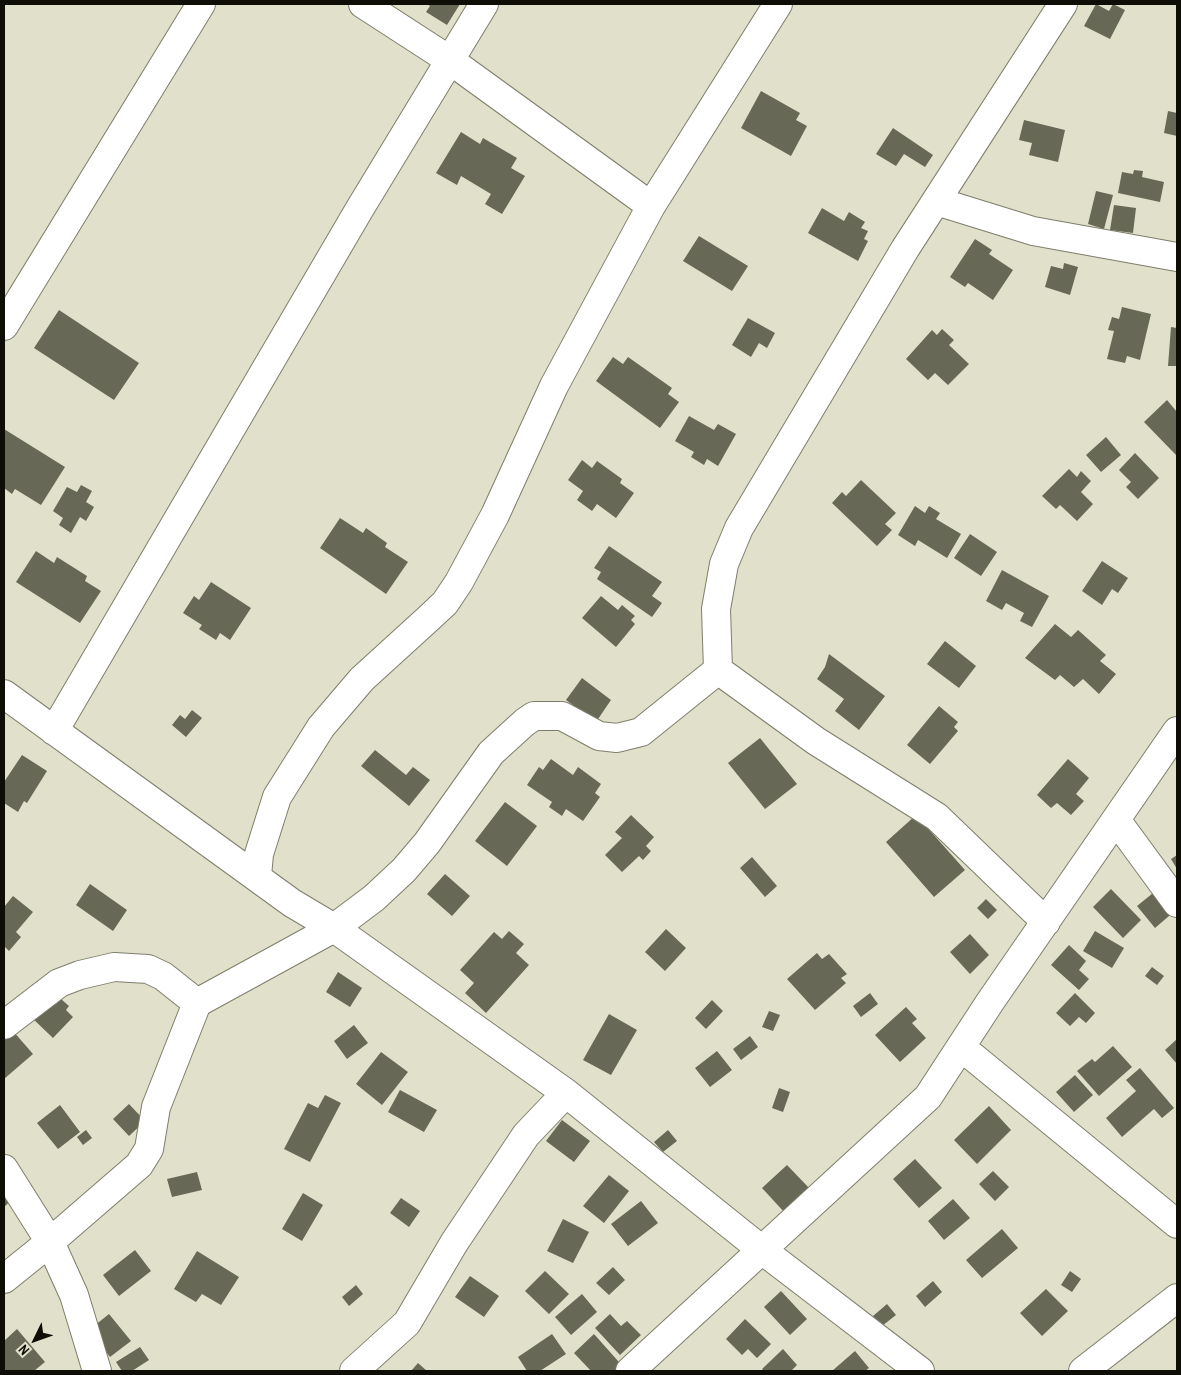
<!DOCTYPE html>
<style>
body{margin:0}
#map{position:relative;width:1181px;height:1375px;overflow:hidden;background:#e0e0cb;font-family:"Archivo Narrow",sans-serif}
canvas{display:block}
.frame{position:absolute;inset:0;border:5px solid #0e0e07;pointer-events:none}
.north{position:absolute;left:10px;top:1315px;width:50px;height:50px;-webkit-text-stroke:4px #e0e0cb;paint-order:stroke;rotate:228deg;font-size:14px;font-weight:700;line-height:20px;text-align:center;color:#0e0e07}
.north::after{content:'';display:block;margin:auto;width:18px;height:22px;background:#0e0e07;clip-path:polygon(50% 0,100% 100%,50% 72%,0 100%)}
</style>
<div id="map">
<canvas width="1181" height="1375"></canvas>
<div class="frame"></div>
<div class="north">N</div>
</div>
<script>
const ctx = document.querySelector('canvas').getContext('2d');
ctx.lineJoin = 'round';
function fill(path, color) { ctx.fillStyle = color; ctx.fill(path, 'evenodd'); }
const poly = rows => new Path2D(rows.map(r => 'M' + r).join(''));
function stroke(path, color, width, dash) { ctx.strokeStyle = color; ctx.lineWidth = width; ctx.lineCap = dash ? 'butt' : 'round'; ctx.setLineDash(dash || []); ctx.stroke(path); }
fill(poly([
 [427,4,460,4,447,25,426,12,430,6],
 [1096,4,1109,11,1113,4,1125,10,1110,39,1084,26],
 [761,91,800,113,796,120,807,126,791,156,741,128],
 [1168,111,1177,113,1177,136,1164,133],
 [1024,120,1065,130,1058,162,1029,155,1032,143,1019,140],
 [893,128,933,155,925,167,904,154,896,166,876,154],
 [461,132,480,144,483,138,517,158,511,168,525,176,502,214,485,204,491,194,461,176,457,185,436,173],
 [1134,170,1143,171,1142,177,1164,182,1160,202,1118,193,1122,172,1133,174],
 [1096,191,1113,195,1104,229,1088,224],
 [1114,205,1136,208,1133,233,1110,230],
 [822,208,844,221,849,212,865,222,861,228,868,231,864,239,868,241,858,261,808,233],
 [699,236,748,266,732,291,683,261],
 [975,239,992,250,989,254,1013,270,993,300,968,283,965,287,950,277],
 [1064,263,1078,267,1070,295,1045,287,1051,266,1063,269],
 [1122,307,1151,314,1140,360,1127,356,1125,363,1107,359,1114,331,1108,330,1112,317,1119,319],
 [59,310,139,363,114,400,34,348],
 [748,318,775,333,767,348,759,343,751,357,732,345],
 [1171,327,1177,328,1177,366,1168,366],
 [942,329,954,340,949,345,969,364,948,385,935,373,928,380,906,359,932,330,937,335],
 [613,357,623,364,628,357,672,388,668,394,679,402,660,428,596,381],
 [1167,400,1177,412,1176,455,1144,422],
 [689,416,714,430,718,424,736,434,718,466,707,459,704,465,691,457,694,452,675,441],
 [4,429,65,467,41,505,15,489,12,494,4,488],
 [1106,437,1121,455,1101,472,1086,455],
 [1135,453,1159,478,1138,499,1126,487,1131,482,1119,470],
 [582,460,592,468,597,461,622,479,620,483,634,493,616,518,597,504,592,511,577,500,583,491,568,480],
 [1069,469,1077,477,1081,471,1091,481,1081,492,1093,504,1077,521,1060,505,1056,509,1042,496],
 [861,480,896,513,885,524,892,530,877,546,832,503,842,492,846,496],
 [81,485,92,491,86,502,94,507,86,521,80,517,71,533,59,525,63,518,53,511,67,487,77,492],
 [915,506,925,513,929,506,940,513,936,519,961,534,947,558,918,540,915,546,898,535],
 [340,518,363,533,366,528,387,543,385,547,408,562,386,594,320,548],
 [970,534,997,552,981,576,954,558],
 [609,546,662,582,652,596,662,603,652,617,597,579,601,572,594,568],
 [36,551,54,563,57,557,87,576,85,581,101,591,80,623,16,582],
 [1102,561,1128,578,1118,593,1112,589,1102,605,1082,591],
 [1002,570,1049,596,1032,627,1020,621,1024,613,1006,603,1002,610,986,601],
 [211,582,251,608,230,640,220,633,216,640,199,629,202,625,183,613,194,596,199,600],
 [601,596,618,610,622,605,635,616,631,620,635,624,616,647,582,618],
 [1055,624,1071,637,1078,630,1106,655,1100,661,1116,674,1099,694,1083,679,1074,687,1060,675,1055,680,1025,658],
 [945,641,976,666,959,688,927,664],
 [829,654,885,696,859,730,835,711,844,699,817,679,825,667],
 [582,678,611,700,596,722,566,700],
 [939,706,958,722,954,727,958,731,930,764,907,745],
 [192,710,202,718,186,737,172,725,180,715,185,719],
 [760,738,797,784,765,809,728,763],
 [375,750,406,775,413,767,430,780,409,806,361,766],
 [22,755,47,771,27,803,24,801,18,812,4,803,4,782],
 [551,759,573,775,578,767,601,784,595,793,600,797,583,821,566,809,562,816,549,807,552,802,527,785,539,767,543,770],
 [1068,759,1089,778,1076,794,1084,801,1071,815,1057,803,1051,808,1037,795],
 [505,802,537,826,507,866,475,841],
 [631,815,654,837,646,846,651,851,643,860,639,856,622,872,605,855,622,838,615,832],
 [916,815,965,870,934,897,886,842],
 [1177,855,1177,869,1171,859],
 [752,857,777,886,765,897,740,868],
 [445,874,470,896,452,916,427,894],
 [90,884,127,910,113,931,76,905],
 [1111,889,1141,920,1123,938,1093,907],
 [1158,889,1176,910,1155,928,1137,906],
 [13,896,33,912,16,932,21,937,9,951,4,946,4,907],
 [986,899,997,910,988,919,977,908],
 [666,929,686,948,665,971,645,952],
 [509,931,524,944,516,953,529,965,486,1013,465,993,474,983,460,970,494,932,502,939],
 [1095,931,1124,948,1112,968,1083,951],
 [970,934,989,955,970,974,950,952],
 [1069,945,1086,961,1079,970,1089,979,1079,990,1051,965],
 [817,953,822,959,829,954,847,974,841,978,846,983,815,1010,787,979],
 [1152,967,1164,976,1157,985,1145,976],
 [338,972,362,988,350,1007,326,992],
 [870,993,878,1004,861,1017,853,1006],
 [1075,993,1095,1013,1086,1023,1079,1017,1070,1026,1056,1013],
 [48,997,56,1004,61,999,69,1006,66,1010,73,1017,53,1038,30,1016],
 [712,1000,723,1011,706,1029,695,1018],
 [906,1007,917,1019,912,1023,926,1038,900,1062,875,1035],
 [769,1011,780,1015,773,1031,762,1027],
 [609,1014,637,1030,611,1075,583,1060],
 [354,1025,368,1043,347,1059,334,1041],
 [13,1031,33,1054,4,1079,4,1039],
 [750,1036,758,1047,741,1060,733,1049],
 [1177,1039,1177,1064,1165,1050],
 [1113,1046,1132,1067,1099,1096,1077,1071,1092,1059,1095,1062],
 [717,1051,732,1070,710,1087,695,1068],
 [381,1052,408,1072,382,1105,356,1084],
 [1140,1068,1174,1108,1162,1118,1154,1109,1122,1137,1106,1118,1136,1091,1126,1080],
 [1075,1075,1093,1095,1074,1112,1056,1092],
 [779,1088,790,1092,783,1112,772,1108],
 [400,1090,437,1110,424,1132,388,1112],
 [325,1095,341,1103,310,1162,284,1149,308,1103,318,1108],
 [129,1104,145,1121,129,1136,113,1119],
 [60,1105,80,1132,58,1149,37,1123],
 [989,1106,1011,1130,977,1164,954,1140],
 [562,1120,590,1141,574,1162,546,1141],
 [86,1130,92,1138,83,1145,77,1137],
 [668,1130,677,1141,663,1152,654,1142],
 [915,1159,942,1188,919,1208,893,1179],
 [787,1165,810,1189,785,1213,762,1188],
 [993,1171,1009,1187,995,1201,979,1184],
 [197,1172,202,1190,172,1197,167,1179],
 [609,1175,629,1191,604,1223,583,1206],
 [303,1193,323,1205,302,1241,282,1229],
 [4,1194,15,1197,4,1207],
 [401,1198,420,1211,409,1227,390,1213],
 [953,1199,970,1218,944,1240,928,1221],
 [641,1201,658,1223,628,1246,611,1224],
 [563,1219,589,1232,573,1263,547,1251],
 [1002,1229,1018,1248,982,1278,966,1260],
 [135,1250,151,1271,119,1296,103,1275],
 [197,1251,239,1277,221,1305,202,1294,196,1302,174,1289],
 [613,1267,625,1280,609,1295,596,1283],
 [545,1271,569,1294,549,1314,525,1291],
 [1070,1271,1081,1279,1072,1292,1061,1285],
 [470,1276,499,1296,484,1317,455,1297],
 [933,1281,942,1292,925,1307,916,1296],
 [356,1285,363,1294,349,1306,342,1297],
 [1046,1289,1068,1311,1042,1336,1020,1313],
 [781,1291,807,1319,790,1335,764,1307],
 [582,1294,597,1312,571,1335,555,1317],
 [887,1304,896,1315,882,1326,873,1316],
 [109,1314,131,1341,110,1357,89,1330],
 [610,1314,621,1326,627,1321,641,1335,620,1355,595,1328],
 [745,1319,771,1344,757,1358,748,1349,742,1355,726,1339],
 [17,1329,45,1362,34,1371,4,1370,4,1341],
 [552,1334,566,1354,540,1371,527,1371,518,1357],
 [594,1334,626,1370,625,1371,591,1371,574,1353],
 [140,1347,149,1360,132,1371,122,1371,116,1362],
 [783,1349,797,1365,791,1371,764,1371,762,1369],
 [855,1351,869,1368,865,1371,832,1371],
 [418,1363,427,1371,411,1371]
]), '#686856');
const minor = poly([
 [363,4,451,61,651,206],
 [936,201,1033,231,1177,257],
 [4,326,201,4],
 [718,670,816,741,937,817,1046,922],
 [4,694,292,903,334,928,566,1093,526,1135,454,1243,407,1323,354,1371],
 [54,731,359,210,484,4],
 [1117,821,1177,903],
 [257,876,259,854,277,797,321,727,362,679,429,618,445,603,459,582,495,515,554,386,651,206,778,4],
 [4,1025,59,983,80,975,114,967,148,969,163,976,197,1003,334,928,374,898,404,870,427,843,491,753,525,722,534,716,562,716,599,736,617,738,641,732,718,670,716,609,724,564,739,528,905,249,1063,4],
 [961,1047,1177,1224],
 [566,1093,762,1250,920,1371],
 [4,1169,50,1242,74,1295,97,1371],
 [4,1279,50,1242,139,1165,149,1149,156,1107,197,1003],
 [630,1371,928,1097,990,1002,1177,731],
 [1083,1371,1177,1298]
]);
stroke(minor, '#7e7e6b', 30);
stroke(minor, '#fff', 28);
</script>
